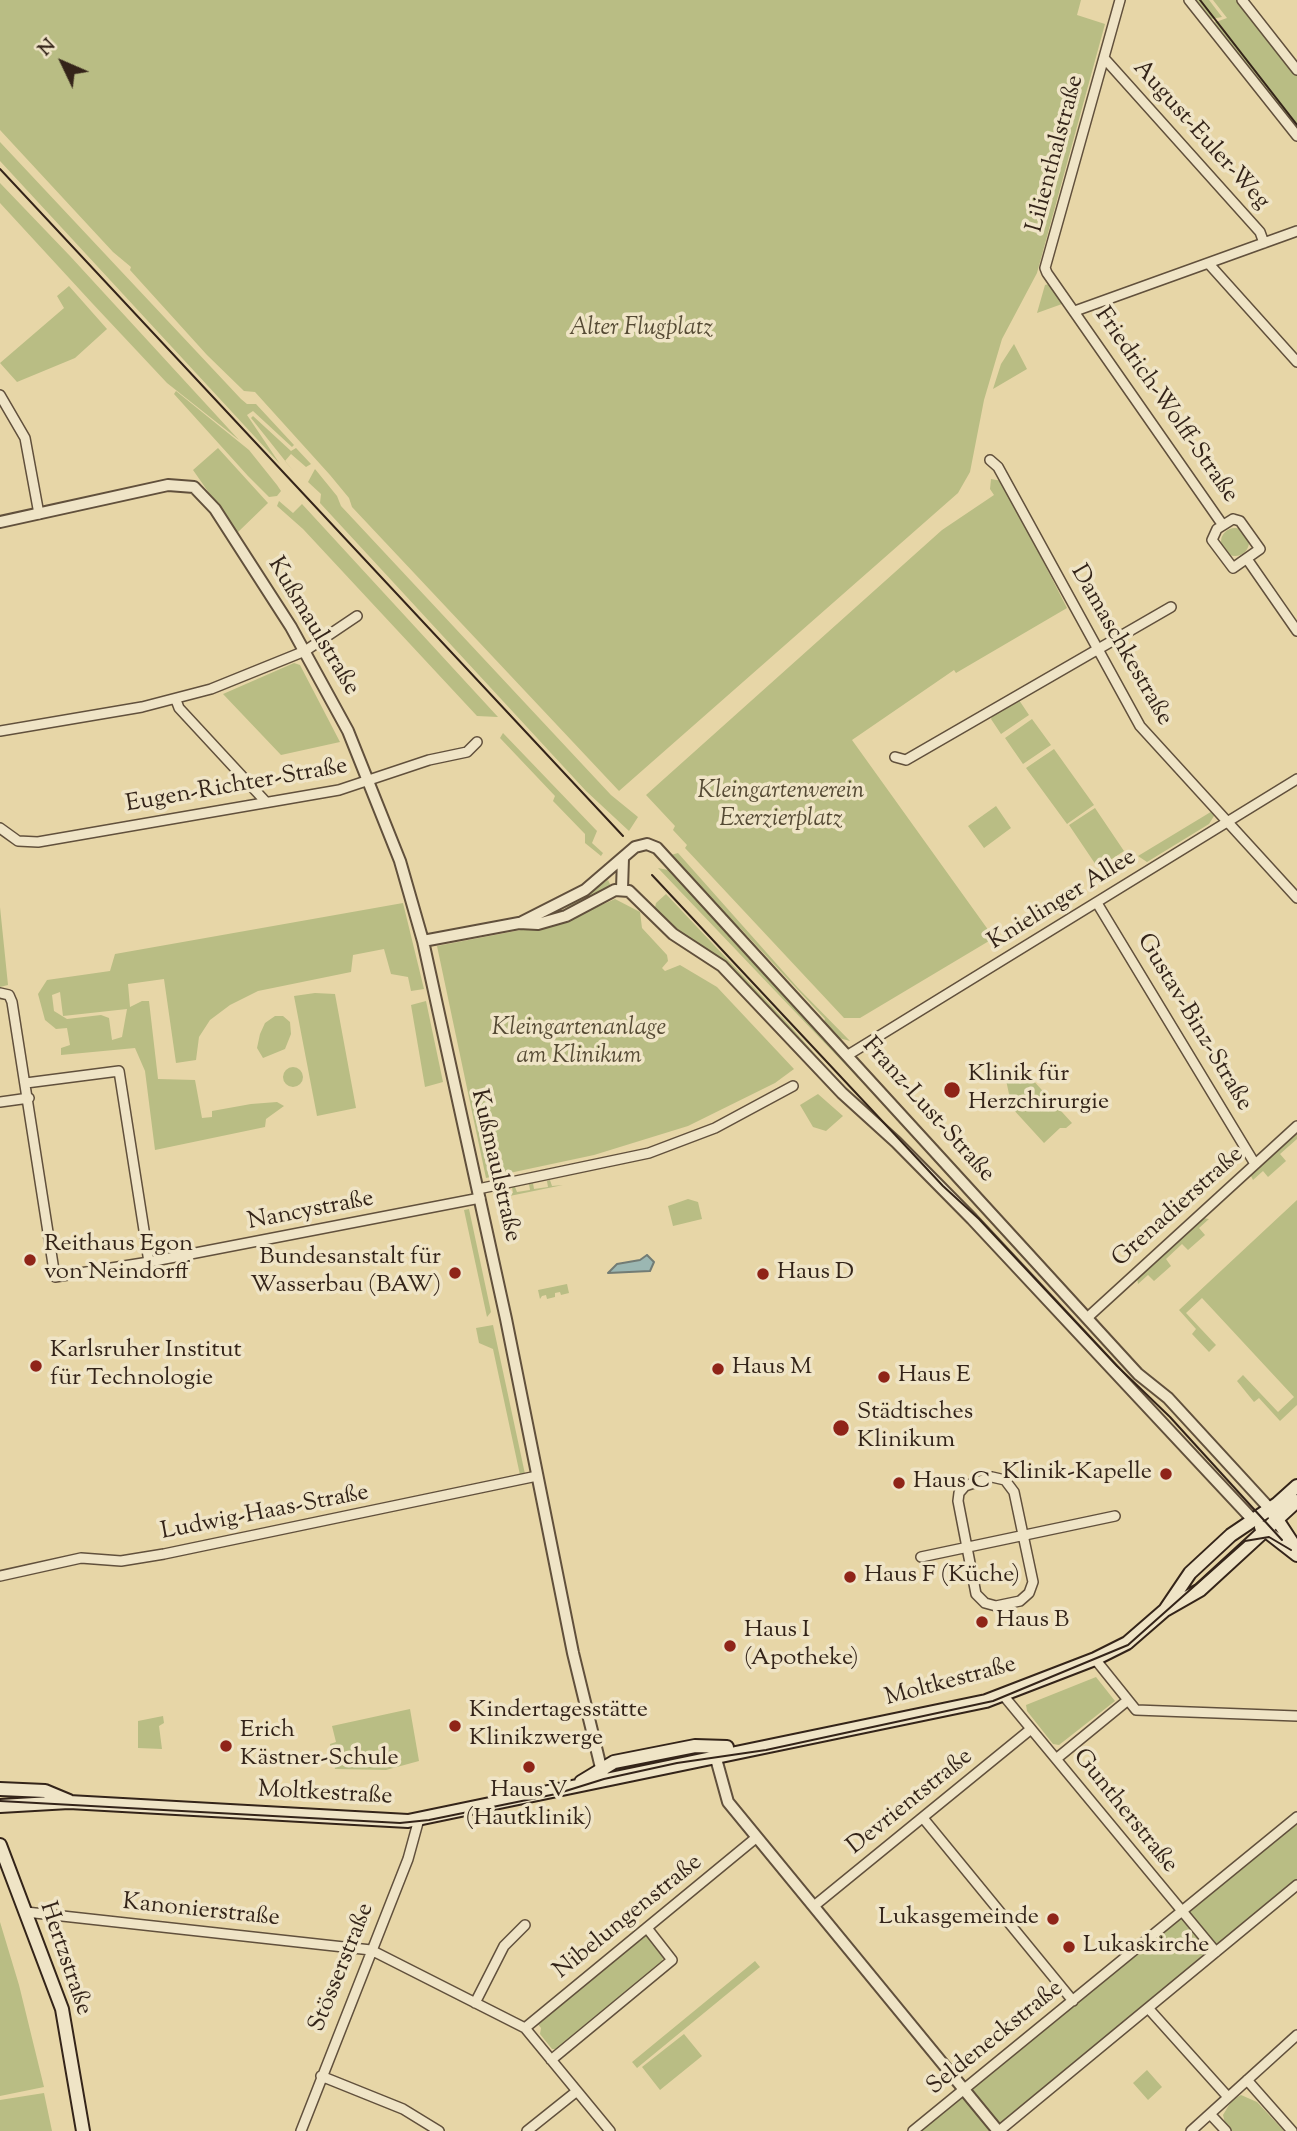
<!DOCTYPE html>
<meta charset="utf-8">
<style>
body{margin:0}
#map{position:relative;width:1297px;height:2131px;overflow:hidden;background:#e7d6a7;font-family:"Sorts Mill Goudy",serif}
canvas{display:block}
.north{position:absolute;left:28px;top:28px;width:70px;height:70px;-webkit-text-stroke:5px #efe4c6;paint-order:stroke;rotate:314deg;font-size:19px;font-weight:700;line-height:28px;text-align:center;color:#342419}
.north::after{content:'';display:block;margin:auto;width:24px;height:32px;background:#342419;clip-path:polygon(50% 0,100% 100%,50% 72%,0 100%)}
</style>
<div id="map">
<canvas width="1297" height="2131"></canvas>
<div class="north">N</div>
</div>
<script>
const ctx = document.querySelector('canvas').getContext('2d');
ctx.lineJoin = 'round';
function fill(path, color) { ctx.fillStyle = color; ctx.fill(path, 'evenodd'); }
const poly = rows => new Path2D(rows.map(r => 'M' + r).join(''));
function stroke(path, color, width, dash) { ctx.strokeStyle = color; ctx.lineWidth = width; ctx.lineCap = dash ? 'butt' : 'round'; ctx.setLineDash(dash || []); ctx.stroke(path); }
function write(font, color, halo, rows, align = 'center') {
  ctx.font = font + ' "Sorts Mill Goudy",serif'; ctx.lineWidth = 7; ctx.setLineDash([]); ctx.textBaseline = 'middle'; ctx.strokeStyle = halo; ctx.fillStyle = color; for (const [text, x, y, turn = 0] of rows) {
    ctx.save(); ctx.translate(x, y); ctx.rotate((+turn || 0) * Math.PI / 180); ctx.textAlign = isNaN(turn) ? turn : align; if (halo) ctx.strokeText(text, 0, 0); ctx.fillText(text, 0, 0); ctx.restore();
  }
}
fill(poly([
 [0,0,1081,0,1077,15,1105,24,1037,273,1002,339,984,400,970,472,958,493,619,791,352,507,349,498,330,475,255,392,244,391,207,355,130,270,131,267,113,252,0,130],
 [1196,0,1209,0,1222,17,1211,19],
 [1213,0,1236,0,1297,75,1297,131,1214,29,1216,26,1213,23,1227,18],
 [0,142,241,399,247,404,256,404,294,445,292,447,253,411,247,415,280,464,0,161],
 [0,183,70,256,239,440,167,383,92,303,0,203],
 [1049,284,1062,304,1037,313,1045,285],
 [69,286,107,329,75,358,17,382,0,363,64,308,57,296],
 [1014,344,1027,369,993,389,1001,364],
 [176,391,249,450,277,485,281,491,277,496,269,497,248,476,174,394],
 [253,416,291,451,296,448,311,464,306,467,291,454,285,461,294,472,251,418],
 [218,448,268,503,237,533,193,470],
 [315,469,337,496,341,506,611,795,638,817,629,831,586,791,320,503,321,494,308,482],
 [991,479,1002,481,1067,608,956,673,954,670,852,740,994,938,860,1018,844,1018,685,848,687,845,673,830,675,826,646,795,942,530,994,495,990,489],
 [279,501,293,513,302,504,498,717,477,716,303,529,277,506],
 '1221 542a14 14 0 1 1 28 0a14 14 0 1 1-28 0Z',
 [294,663,300,665,340,742,281,755,223,694],
 [1019,700,1029,715,1001,734,991,719,993,715],
 [1032,719,1051,745,1023,764,1005,738],
 [503,733,597,831,592,843,603,853,601,856,585,843,585,834,553,801,555,796,500,738],
 [1054,749,1094,805,1067,824,1026,768],
 [996,806,1011,828,984,848,968,826],
 [1095,808,1124,851,1098,868,1069,825],
 [1214,810,1214,816,1209,824,1147,862,1138,856],
 [678,853,798,988,850,1041,839,1038,823,1024,825,1019,740,928,733,925,671,855],
 [658,868,673,871,860,1076,858,1078],
 [608,880,611,886,600,894,557,914],
 [666,894,791,1027,847,1090,845,1092,717,957,675,932,654,912,656,903],
 [615,899,640,912,642,928,667,955,668,961,662,968,665,971,680,965,717,987,794,1069,775,1083,688,1126,594,1155,486,1178,437,946,563,922],
 [403,903,424,989,411,991,408,977,391,974,384,949,353,955,351,972,258,991,230,1005,210,1020,199,1037,196,1060,176,1063,164,979,128,984,130,1007,142,1001,149,1001,158,1079,195,1080,202,1118,212,1117,212,1111,251,1104,277,1102,284,1106,266,1119,265,1127,155,1150,145,1071,135,1048,61,1055,61,1048,70,1045,67,1028,56,1029,45,1020,38,994,47,980,110,971,115,954],
 [60,992,63,1016,127,1009,122,1037,112,1040,109,1018,101,1015,67,1019,54,1011,52,995],
 [0,907,8,985,0,987],
 [315,993,335,994,356,1108,317,1116,294,996],
 [426,1001,443,1082,425,1087,411,1005],
 [275,1016,283,1016,290,1022,291,1034,285,1049,263,1058,257,1048,260,1034,265,1023],
 [1020,1066,1072,1123,1066,1128,1060,1128,1044,1143,1012,1108,1006,1080],
 '283 1077a10 10 0 1 1 20 0a10 10 0 1 1-20 0Z',
 [818,1094,843,1116,826,1131,813,1127,800,1105],
 [1297,1131,1297,1139,1280,1154,1286,1161,1268,1177,1263,1171,1253,1180,1250,1174],
 [550,1180,552,1186,563,1185,495,1199,493,1191,498,1190,499,1196,513,1193,512,1187,515,1187,517,1192,530,1190,529,1184,533,1183,534,1189,548,1187,547,1181],
 [688,1199,698,1202,702,1219,673,1226,668,1206],
 [1297,1200,1297,1405,1280,1421,1259,1398,1254,1402,1237,1381,1243,1375,1278,1412,1294,1397,1202,1298,1186,1313,1216,1345,1209,1352,1192,1334,1196,1329,1179,1310],
 [469,1209,491,1312,487,1317,464,1210],
 [1203,1218,1209,1219,1199,1228,1205,1235,1188,1250,1182,1244,1166,1259,1171,1266,1154,1281,1148,1275,1138,1284,1137,1278],
 [567,1284,569,1293,561,1295,560,1292,555,1293,555,1297,547,1299,546,1295,542,1296,540,1299,538,1290],
 [493,1325,525,1474,520,1475,493,1349,479,1343,476,1328],
 [1096,1677,1115,1701,1059,1745,1053,1744,1027,1711,1026,1705],
 [410,1709,419,1761,386,1770,335,1769,330,1744,336,1742,332,1726],
 [163,1716,164,1723,159,1726,162,1749,138,1748,138,1721],
 [110,1797,313,1808,308,1811],
 [1297,1824,1297,1881,992,2131,921,2131],
 [0,1922,19,1985,44,2087,0,2096],
 [646,1936,664,1956,661,1964,558,2049,552,2049,540,2034,541,2028,537,2023,641,1937],
 [755,1961,760,1967,637,2068,632,2062],
 [684,2034,702,2056,660,2090,642,2067],
 [1147,2070,1162,2087,1148,2100,1133,2083],
 [44,2093,52,2131,0,2131,0,2100],
 [1241,2095,1257,2102,1284,2131,1232,2131,1225,2123,1223,2115,1232,2100]
]), '#b9bd84');
const water = poly([
 [647,1255,654,1262,650,1271,608,1273,617,1264,640,1260,647,1255]
]);
fill(water, '#9bb7b2');
stroke(water, '#727c75', 2);
const minor = poly([
 [1120,0,1045,268,1047,273,1222,524],
 [1189,0,1297,136],
 [1242,0,1297,70],
 [1104,58,1260,232,1264,243],
 [1209,264,1297,362],
 [1075,311,1297,231],
 [0,395,25,438,39,514],
 [990,460,998,467,1140,726,1297,898],
 [1233,519,1240,521,1260,549,1233,568,1212,540,1217,529,1233,519],
 [1247,559,1297,631],
 [176,700,179,708,266,802],
 [0,731,142,707,211,689,305,651,357,616],
 [895,757,906,760,1171,607],
 [0,828,18,841,38,842,339,790,429,760,467,752,477,742],
 [1097,903,1255,1164],
 [0,993,9,995,12,1002,55,1277,149,1262,480,1198],
 [848,1055,1297,779],
 [26,1083,119,1071,149,1262],
 [0,1102,29,1098],
 [478,1189,649,1153,715,1128,793,1086],
 [1087,1318,1297,1126],
 [992,1477,1005,1480,1014,1492,1033,1582,1029,1593,1020,1601,996,1606,985,1603,976,1594,958,1501,959,1493,965,1486,992,1477],
 [921,1557,1115,1516],
 [0,1576,81,1558,121,1561,164,1554,537,1476],
 [1095,1659,1136,1710,1297,1716],
 [1003,1695,1216,1952],
 [1056,1759,1128,1700],
 [923,1818,1073,2001],
 [814,1906,1031,1729],
 [26,1912,371,1950,525,2028,610,2131],
 [475,2003,504,1946,525,1925],
 [1148,2008,1228,2097],
 [525,2028,757,1837],
 [551,2060,672,1960,647,1928],
 [321,2076,403,2109,439,2131],
 [1247,2080,1292,2131],
 [1210,2114,1226,2131],
 [301,2131,408,1859,419,1819],
 [527,2131,577,2091],
 [913,2131,1297,1817],
 [999,2131,1297,1885],
 [1191,2131,1297,2035]
]);
const tertiary = poly([
 [0,522,168,485,194,487,215,509,291,627,348,731,400,861,423,941,506,1319,573,1653,603,1776],
 [622,889,623,858],
 [522,922,585,890,635,847,647,844,657,848,1138,1374,1168,1398,1270,1509],
 [423,941,519,923,538,924,566,916,615,890,629,891,673,934,722,966,842,1093,896,1142,972,1219,1253,1520],
 [715,1755,728,1802,998,2131]
]);
const secondary = poly([
 [1274,1515,1297,1550],
 [1261,1527,1297,1555],
 [1165,1610,1200,1590,1297,1501],
 [581,1782,614,1762,695,1746,727,1747],
 [0,1789,45,1791,69,1801],
 [0,1806,69,1802,408,1821,986,1701,1095,1659,1127,1643,1165,1610,1190,1573,1231,1535,1277,1504,1297,1486],
 [0,1845,62,2009,83,2131]
]);
stroke(minor, '#61503c', 12);
stroke(tertiary, '#61503c', 14);
stroke(secondary, '#342419', 16);
stroke(minor, '#efe4c6', 9);
stroke(tertiary, '#efe4c6', 10);
stroke(secondary, '#efe4c6', 12);
stroke(poly([
 [1200,0,1297,125],
 [0,169,623,836],
 [652,875,943,1186,979,1219,1117,1366,1170,1417,1282,1540],
 [0,1801,400,1823,429,1820,556,1794,604,1779,677,1763,766,1750,993,1701,1128,1645,1245,1541,1269,1537,1291,1550]
]), '#342419', 2);
for (const [x, y, r, color] of [
 [952,1090,9,"#8f2418"],
 [30,1260,7,"#8f2418"],
 [455,1273,7,"#8f2418"],
 [763,1274,7,"#8f2418"],
 [36,1366,7,"#8f2418"],
 [718,1369,7,"#8f2418"],
 [884,1377,7,"#8f2418"],
 [841,1428,9,"#8f2418"],
 [1166,1474,7,"#8f2418"],
 [899,1483,7,"#8f2418"],
 [850,1577,7,"#8f2418"],
 [982,1622,7,"#8f2418"],
 [730,1646,7,"#8f2418"],
 [455,1726,7,"#8f2418"],
 [226,1746,7,"#8f2418"],
 [529,1767,7,"#8f2418"],
 [1053,1919,7,"#8f2418"],
 [1069,1947,7,"#8f2418"]
]) { const dot = new Path2D(); dot.arc(x, y, r, 0, 2 * Math.PI); ctx.fillStyle = color; ctx.fill(dot); stroke(dot, '#efe4c6', 2.5); }
write('24px', '#342419', '#efe4c6', [
 ["August-Euler-Weg",1200,136,48],
 ["Lilienthalstraße",1057,154,-75],
 ["Friedrich-Wolff-Straße",1165,406,55],
 ["Kußmaulstraße",312,627,59],
 ["Damaschkestraße",1120,646,60],
 ["Eugen-Richter-Straße",237,787,-10],
 ["Knielinger Allee",1063,901,-32],
 ["Gustav-Binz-Straße",1193,1023,59],
 ["Franz-Lust-Straße",927,1111,48],
 ["Kußmaulstraße",494,1166,77],
 ["Grenadierstraße",1179,1208,-42],
 ["Nancystraße",311,1212,-11],
 ["Ludwig-Haas-Straße",265,1514,-11],
 ["Moltkestraße",951,1683,-15],
 ["Moltkestraße",325,1795,3],
 ["Devrientstraße",911,1803,-39],
 ["Guntherstraße",1124,1812,51],
 ["Kanonierstraße",201,1912,6],
 ["Nibelungenstraße",629,1918,-39],
 ["Hertzstraße",64,1959,71],
 ["Stösserstraße",343,1968,-68],
 ["Seldeneckstraße",996,2039,-39]
]);
write('italic 24px', '#554a34', '#efe4c6', [
 ["Alter Flugplatz",641,330],
 ["Kleingartenverein",781,793],
 ["Exerzierplatz",781,821],
 ["Kleingartenanlage",579,1030],
 ["am Klinikum",579,1058]
]);
write('24px', '#342419', '#efe4c6', [
 ["Klinik für",968,1076],
 ["Herzchirurgie",968,1104],
 ["Reithaus Egon",44,1246],
 ["von Neindorff",44,1274],
 ["Bundesanstalt für",441,1259,"right"],
 ["Wasserbau (BAW)",441,1287,"right"],
 ["Haus D",777,1274],
 ["Karlsruher Institut",50,1352],
 ["für Technologie",50,1380],
 ["Haus M",732,1369],
 ["Haus E",898,1377],
 ["Städtisches",857,1414],
 ["Klinikum",857,1442],
 ["Klinik-Kapelle",1152,1474,"right"],
 ["Haus C",913,1483],
 ["Haus F (Küche)",864,1577],
 ["Haus B",996,1622],
 ["Haus I",744,1632],
 ["(Apotheke)",744,1660],
 ["Kindertagesstätte",469,1712],
 ["Klinikzwerge",469,1740],
 ["Erich",240,1732],
 ["Kästner-Schule",240,1760],
 ["Haus V",529,1792,"center"],
 ["(Hautklinik)",529,1820,"center"],
 ["Lukasgemeinde",1039,1919,"right"],
 ["Lukaskirche",1083,1947]
], 'left');
</script>
